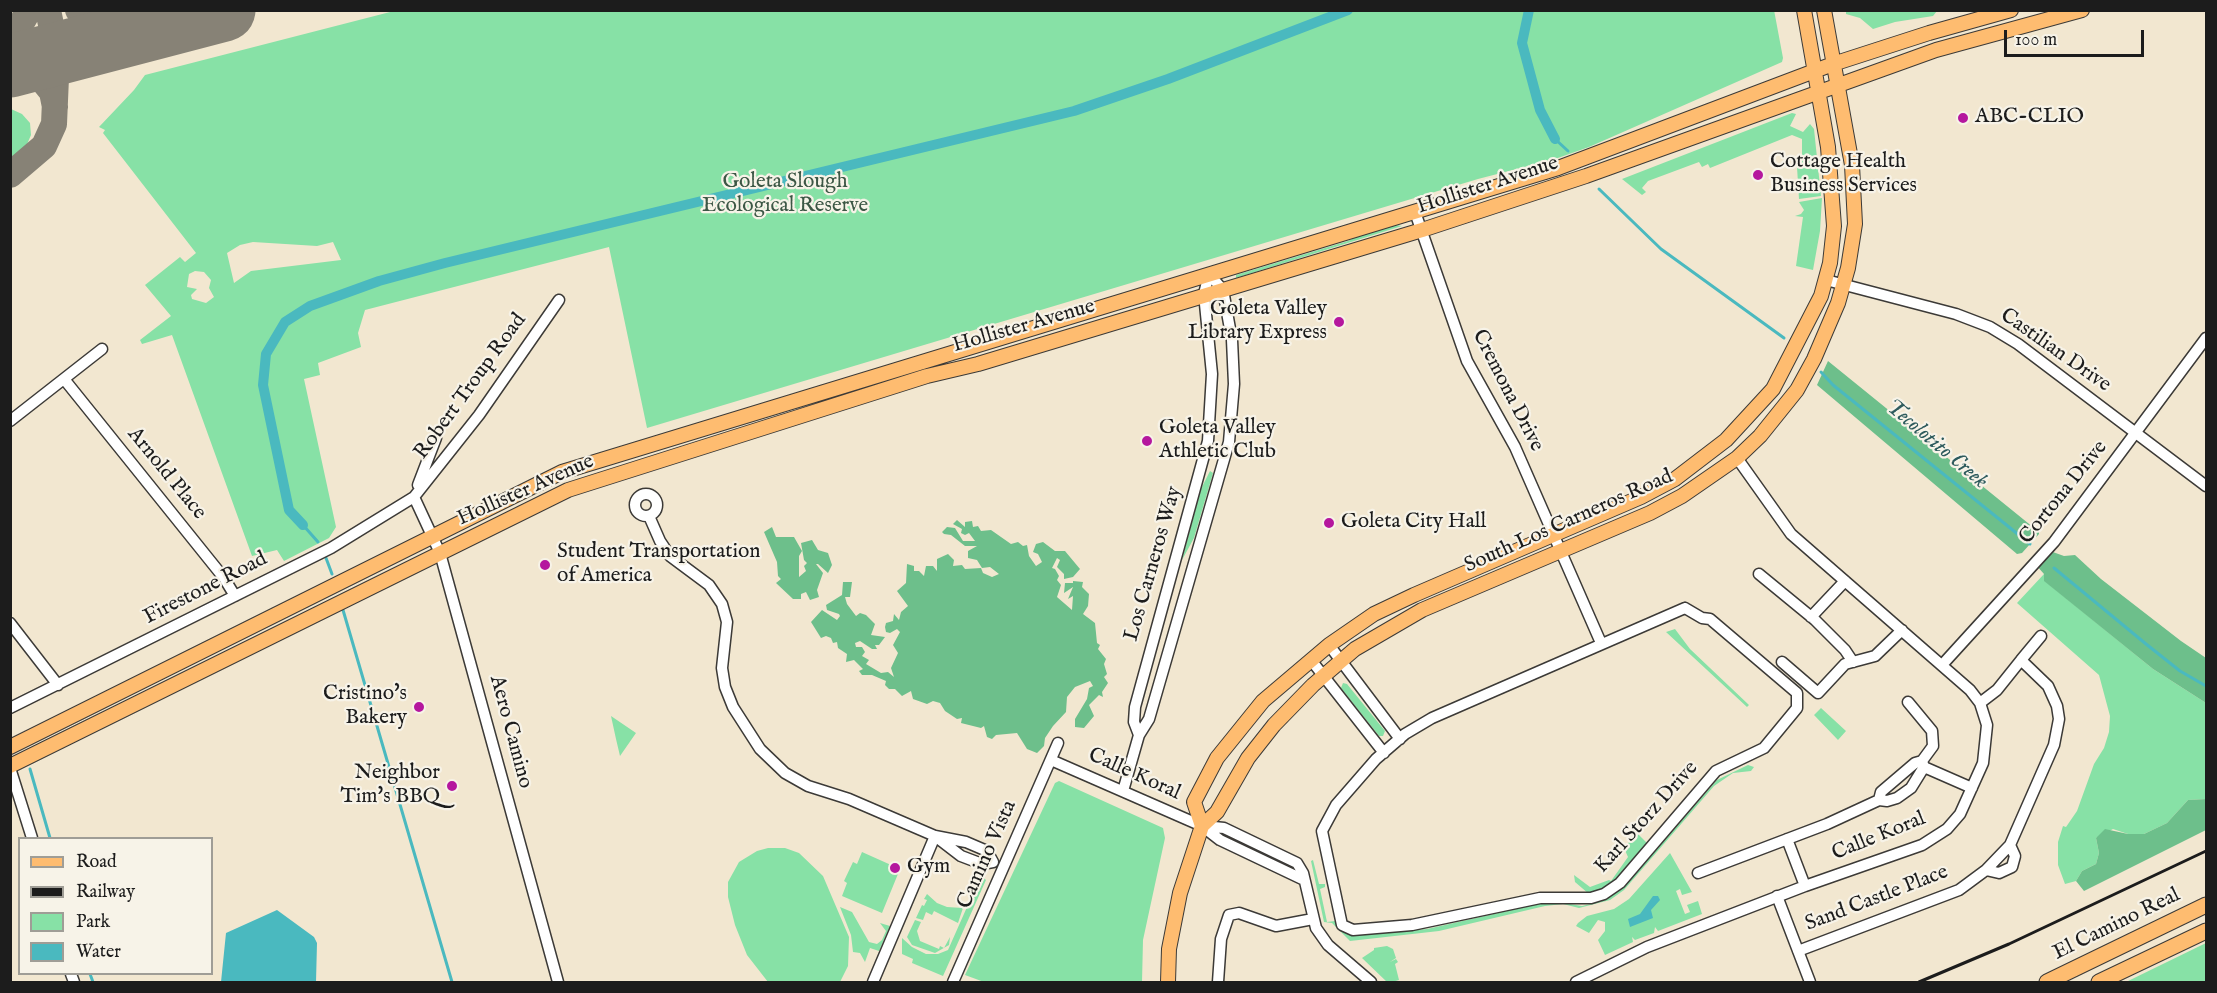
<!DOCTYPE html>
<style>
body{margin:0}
#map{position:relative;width:2217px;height:993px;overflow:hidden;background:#f2e7d0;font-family:"IM FELL English",serif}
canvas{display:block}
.frame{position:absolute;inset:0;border:12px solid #1c1c1c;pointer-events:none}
.legend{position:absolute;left:18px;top:837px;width:195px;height:138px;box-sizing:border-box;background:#f7f3e8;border:2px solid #9f9d96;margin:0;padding:8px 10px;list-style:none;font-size:18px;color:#1c1c1c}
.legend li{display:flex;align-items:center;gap:12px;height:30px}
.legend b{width:30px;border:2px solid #9f9d96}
.scale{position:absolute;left:2004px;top:30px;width:140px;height:27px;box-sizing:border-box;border:3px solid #1c1c1c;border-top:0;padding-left:8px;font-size:18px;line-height:21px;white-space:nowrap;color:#1c1c1c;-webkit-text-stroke:4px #f7f3e8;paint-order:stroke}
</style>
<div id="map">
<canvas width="2217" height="993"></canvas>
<div class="frame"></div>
<ul class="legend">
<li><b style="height:8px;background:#febc70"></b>Road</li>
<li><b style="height:8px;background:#1c1c1c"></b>Railway</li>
<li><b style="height:16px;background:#87e1a6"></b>Park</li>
<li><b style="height:16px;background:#4ab9bf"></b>Water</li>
</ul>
<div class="scale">100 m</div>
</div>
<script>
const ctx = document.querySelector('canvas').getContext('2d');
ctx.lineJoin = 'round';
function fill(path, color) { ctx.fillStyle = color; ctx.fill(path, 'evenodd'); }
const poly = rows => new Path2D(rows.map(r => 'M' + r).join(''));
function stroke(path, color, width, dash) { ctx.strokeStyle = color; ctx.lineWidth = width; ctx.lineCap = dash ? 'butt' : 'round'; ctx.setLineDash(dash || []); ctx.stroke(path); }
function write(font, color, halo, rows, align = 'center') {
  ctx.font = font + ' "IM FELL English",serif'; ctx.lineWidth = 4.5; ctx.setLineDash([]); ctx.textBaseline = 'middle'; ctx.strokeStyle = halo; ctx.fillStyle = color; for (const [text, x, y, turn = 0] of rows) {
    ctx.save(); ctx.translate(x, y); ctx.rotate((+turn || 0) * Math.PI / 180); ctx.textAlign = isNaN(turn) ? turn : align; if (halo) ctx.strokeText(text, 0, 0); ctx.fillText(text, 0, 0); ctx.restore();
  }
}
fill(poly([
 [394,11,1774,10,1783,58,1782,62,1589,147,1555,159,1478,179,647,428,609,247,365,310,358,333,361,347,318,363,320,375,304,379,336,527,329,538,284,561,277,550,252,556,172,335,142,344,140,340,171,316,145,285,180,257,185,262,196,253,103,133,105,130,99,127,134,90,145,75],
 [253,242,317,246,333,242,341,260,251,271,234,283,227,253,240,245],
 [195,271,204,272,211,280,209,288,214,297,206,303,192,299,191,295,197,289,187,287,189,274],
 [1846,11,1846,10,1937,11,1933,16,1895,22,1873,29,1860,18,1846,14],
 [11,109,22,114,30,123,31,135,25,149,11,162],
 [1792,113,1796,114,1790,126,1803,132,1810,124,1814,129,1821,196,1799,199,1797,167,1802,164,1802,139,1792,135,1710,168,1708,164,1702,167,1699,162,1648,181,1642,188,1646,192,1642,195,1622,179],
 [1822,198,1820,231,1813,270,1796,266,1803,217,1795,216,1801,214,1804,210,1799,202],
 [1395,225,1402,226,1236,278,1236,275,1348,241,1368,231],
 [1210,471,1213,473,1194,538,1182,560,1201,489],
 [2044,574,2045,581,2153,669,2206,703,2206,799,2188,800,2167,823,2144,834,2128,834,2113,829,2096,838,2099,853,2096,864,2082,871,2076,881,2065,884,2058,865,2058,842,2063,826,2066,827,2077,811,2094,764,2104,748,2109,732,2110,716,2099,675,2017,603],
 [1675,629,1690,649,1749,705,1747,707,1666,632],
 [1343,683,1347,684,1385,731,1383,736,1379,736,1341,688],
 [1821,708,1846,731,1838,740,1814,715],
 [611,716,636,733,620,756,616,739],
 [1748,765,1754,767,1751,771,1733,773,1714,786,1624,890,1610,900,1579,908,1563,904,1545,906,1439,931,1350,941,1332,923,1324,922,1311,861,1313,860,1319,884,1325,884,1325,887,1320,889,1327,922,1335,921,1343,931,1354,935,1427,929,1538,904,1564,903,1582,906,1602,901,1624,887,1717,780],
 [1059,781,1163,828,1165,838,1143,940,1142,982,984,982,965,975,1055,783],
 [1637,833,1647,843,1611,884,1589,894,1575,882,1574,875,1590,887,1609,880,1611,881,1628,857,1624,848],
 [768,848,785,848,799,853,823,876,849,937,848,966,840,982,768,982,747,955,735,925,728,897,728,882,739,862,757,851],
 [862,852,900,869,882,913,842,896,847,883,844,881,853,862,857,864],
 [1670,853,1692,892,1682,895,1680,889,1676,891,1685,914,1690,912,1687,905,1698,901,1702,914,1658,931,1655,927,1654,933,1635,940,1632,937,1633,942,1605,955,1598,940,1605,931,1605,922,1598,920,1589,933,1576,926,1578,923,1587,916,1614,909,1629,899],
 [978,873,986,880,943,976,912,963,913,959,902,954,902,938,912,947,926,954,938,954,948,950,975,889],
 [927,894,937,903,947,907,963,908,958,923,934,911,932,915,926,912,923,920,916,918,922,905,924,906,927,900,924,899],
 [840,907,852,912,869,942,877,944,882,940,886,931,880,923,890,926,879,951,870,948,865,962,860,953,853,952,851,935],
 [915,920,921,922,917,931,920,941,939,949,940,946,944,948,950,937,949,945,935,953,912,945,907,937],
 [2206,943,2206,982,2126,982],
 [1387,946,1393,949,1396,958,1390,962,1396,959,1398,962,1395,964,1399,980,1392,982,1387,982,1362,958,1374,950,1374,948]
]), '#87e1a6');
fill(poly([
 [1828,361,2039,532,2039,534,2022,553,2017,554,1817,385],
 [957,520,965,527,965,522,972,521,973,527,978,526,981,531,991,530,1011,544,1018,542,1023,546,1027,545,1029,556,1036,566,1042,562,1038,554,1033,552,1036,544,1043,542,1055,551,1065,551,1080,569,1073,577,1064,579,1064,574,1057,567,1060,560,1057,558,1052,568,1055,569,1059,576,1057,580,1061,585,1057,597,1072,610,1073,596,1068,599,1073,587,1064,593,1065,583,1073,583,1073,581,1083,582,1082,587,1089,594,1088,606,1083,614,1095,623,1097,643,1100,645,1098,649,1106,659,1104,664,1107,674,1104,677,1108,683,1102,692,1103,697,1099,695,1089,705,1094,716,1084,728,1075,727,1075,719,1087,699,1089,688,1093,686,1090,681,1075,687,1067,697,1066,712,1053,726,1045,738,1044,746,1037,753,1027,749,1017,733,996,735,992,739,987,737,984,726,981,728,961,723,962,718,957,719,945,711,940,703,933,701,927,704,913,699,911,691,902,696,895,689,889,689,885,685,886,681,872,675,862,675,859,671,863,669,854,660,846,662,847,654,838,648,837,642,833,643,831,638,826,636,821,638,811,622,822,610,837,620,840,616,839,614,827,610,826,605,842,595,843,582,852,582,850,597,845,597,847,604,856,616,860,613,866,615,875,624,871,635,885,637,879,645,875,645,877,649,872,649,860,641,855,643,856,647,862,647,865,652,862,656,869,660,866,664,881,673,888,672,894,677,891,668,898,653,893,645,900,632,897,629,890,633,886,632,885,627,886,623,893,621,894,614,899,620,901,612,908,606,897,591,906,583,907,564,914,566,914,571,919,571,924,576,926,566,933,566,937,571,937,559,948,554,954,560,953,566,962,565,965,569,981,568,983,573,992,577,999,574,990,567,982,568,977,560,968,558,968,551,977,546,965,546,951,535,944,534,942,532,947,527,955,528,963,541,975,541,969,533,965,535,961,533,962,529,953,524],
 [772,527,776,537,794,537,802,551,799,556,799,577,806,571,804,566,807,563,804,560,801,543,812,540,818,550,828,553,832,565,828,573,818,564,816,564,823,573,817,590,819,597,810,600,806,592,801,594,801,599,793,599,776,583,781,579,778,576,777,562,764,532],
 [2050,551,2064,556,2075,555,2101,579,2181,641,2206,658,2206,703,2153,669,2044,581,2044,574,2036,565],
 [2206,799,2206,830,2084,891,2076,881,2082,871,2096,864,2099,853,2096,838,2105,829,2128,834,2144,834,2167,823,2188,800]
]), '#6dbf8b');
fill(poly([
 [1653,896,1658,896,1660,900,1651,910,1653,918,1630,927,1628,919,1640,914],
 [277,910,314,937,317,943,316,982,221,982,226,933]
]), '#4ab9bf');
stroke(poly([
 [1555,139,1568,151],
 [1599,189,1661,249,1784,338],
 [1821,372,1833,385,2030,544],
 [303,525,318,542],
 [326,558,332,574],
 [2054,568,2146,644,2180,671,2206,686],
 [343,610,452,982],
 [30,769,50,838],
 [90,974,93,982]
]), '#4ab9bf', 3);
stroke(poly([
 [1529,10,1522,43,1540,110,1555,139],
 [303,525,289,510,263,385,266,354,285,322,310,306,379,281,445,263,1074,111,1168,79,1348,10]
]), '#4ab9bf', 10);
stroke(poly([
 [78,10,90,19,107,25,147,30],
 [10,43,29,10],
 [10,67,29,71,43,81,52,92,55,107],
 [10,175,44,146,54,124,57,54,48,10]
]), '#878276', 26);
stroke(poly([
 [10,66,224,10]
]), '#878276', 63);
const minor = poly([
 [1415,212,1467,361,1515,447,1601,643],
 [1826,280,1956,314,1990,327,2018,344,2206,486],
 [64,379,224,578,235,596],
 [10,421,102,349],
 [418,485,436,438],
 '635 505a11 11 0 1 1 22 0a11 11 0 1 1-22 0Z',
 [414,497,440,553,558,982],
 [649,516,660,541,670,556,709,585,722,604,727,622,722,668,725,687,733,707,760,749,785,773,808,786,849,799,935,836,966,842,987,851,993,862,982,864,961,856,935,836],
 [1759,574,1815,620,1845,650,1853,662],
 [1685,608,1702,618,1710,619,1797,693,1797,708,1764,748,1716,771,1620,883,1604,894,1591,898,1540,898,1412,925,1353,930,1342,925,1322,831,1336,805,1376,759,1405,734,1432,718,1685,608],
 [1811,617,1845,581],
 [10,623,58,685],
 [1329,645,1400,739],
 [1311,660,1384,753],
 [2021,660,2041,636],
 [1782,662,1818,693,1845,664,1875,656,1902,630],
 [1942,665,2054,542,2206,338],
 [1908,702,1932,731,1933,746,1922,761,1915,763,1881,792,1879,800,1887,801,1897,798,1911,788,1924,767,1922,761],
 [10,708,331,548,414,497,479,415,559,300],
 [1139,735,1134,722,1135,707,1208,441,1212,374,1204,294,1209,274],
 [1051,760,1202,826,1220,840,1302,879],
 [1924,767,1972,788],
 [10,768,32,838],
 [1123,791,1139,735,1149,719,1229,442,1234,384,1232,340,1223,290,1209,274],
 [1204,826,1224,828,1297,863,1303,873,1316,928,1328,945,1371,982],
 [1787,839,1805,886],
 [1986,870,1999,873,2012,867,2015,856,2010,845],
 [1698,873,1827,824,1879,800],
 [1777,896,1810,982],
 [1798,951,1959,890,1986,870,2010,845,2054,745,2059,719,2057,706,2048,686,2021,660,1997,690,1980,703],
 [71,974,74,982],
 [873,982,935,836],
 [953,982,1058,743],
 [1218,982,1221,939,1229,915,1239,913,1276,926,1313,919],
 [1576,982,1647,947,1805,886,1922,845,1947,829,1960,814,1983,763,1987,725,1980,703,1970,690,1791,534,1737,458]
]);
const major = poly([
 [10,747,562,472,1558,168,1833,64,1929,33,2011,10],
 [10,766,568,490,927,376,978,364,1422,230,1586,176,1936,50,2082,10],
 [1202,826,1194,802,1217,758,1263,701,1329,645,1374,614,1414,595,1641,497,1675,479,1726,440,1773,389,1821,296,1830,263,1834,226,1828,147,1804,10],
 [1168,982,1169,949,1180,893,1202,826,1217,812,1248,758,1274,725,1313,685,1355,649,1422,610,1650,513,1682,496,1737,458,1760,436,1797,390,1814,359,1838,303,1848,268,1855,224,1852,165,1824,10]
]);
const highway = poly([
 [2047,982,2206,905],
 [2099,982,2206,931]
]);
stroke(minor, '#3c3a37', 13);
stroke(major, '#3c3a37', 16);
stroke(highway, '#3c3a37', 17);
stroke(minor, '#fff', 10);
stroke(major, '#febc70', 14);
stroke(highway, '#febc70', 15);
stroke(poly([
 [1919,982,2009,944,2206,851]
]), '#1c1c1c', 3);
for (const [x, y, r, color] of [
 [1963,118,6,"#b5179e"],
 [1758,175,6,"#b5179e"],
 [1339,322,6,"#b5179e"],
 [1147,441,6,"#b5179e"],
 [1329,523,6,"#b5179e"],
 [545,565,6,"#b5179e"],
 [419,707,6,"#b5179e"],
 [452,786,6,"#b5179e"],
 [895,868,6,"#b5179e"]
]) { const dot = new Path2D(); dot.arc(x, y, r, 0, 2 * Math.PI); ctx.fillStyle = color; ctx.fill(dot); stroke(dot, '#f7f3e8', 2); }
write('21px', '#1c1c1c', '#f7f3e8', [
 ["ABC-CLIO",1975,118],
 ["Cottage Health",1770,163],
 ["Business Services",1770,187],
 ["Goleta Valley",1327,310,"right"],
 ["Library Express",1327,334,"right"],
 ["Goleta Valley",1159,429],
 ["Athletic Club",1159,453],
 ["Goleta City Hall",1341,523],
 ["Student Transportation",557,553],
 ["of America",557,577],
 ["Cristino's",407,695,"right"],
 ["Bakery",407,719,"right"],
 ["Neighbor",440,774,"right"],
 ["Tim's BBQ",440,798,"right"],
 ["Gym",907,868]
], 'left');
write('21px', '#3c5745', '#f7f3e8', [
 ["Goleta Slough",785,183],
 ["Ecological Reserve",785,207]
]);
write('21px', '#1c1c1c', '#f7f3e8', [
 ["Hollister Avenue",1488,186,-18],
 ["Hollister Avenue",1024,327,-16],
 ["Castilian Drive",2055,351,35],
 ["Robert Troup Road",471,387,-54],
 ["Cremona Drive",1507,391,63],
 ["Arnold Place",166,474,51],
 ["Hollister Avenue",526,491,-24],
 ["Cortona Drive",2064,493,-51],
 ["South Los Carneros Road",1569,522,-24],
 ["Los Carneros Way",1154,564,-74],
 ["Firestone Road",206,589,-27],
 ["Aero Camino",510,732,75],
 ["Calle Koral",1134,775,24],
 ["Karl Storz Drive",1647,818,-48],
 ["Calle Koral",1879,837,-22],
 ["Camino Vista",988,855,-66],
 ["Sand Castle Place",1877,899,-21],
 ["El Camino Real",2117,925,-26]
]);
write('italic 22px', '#2e5b5d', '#f7f3e8', [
 ["Tecolotito Creek",1936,445,40]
]);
</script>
